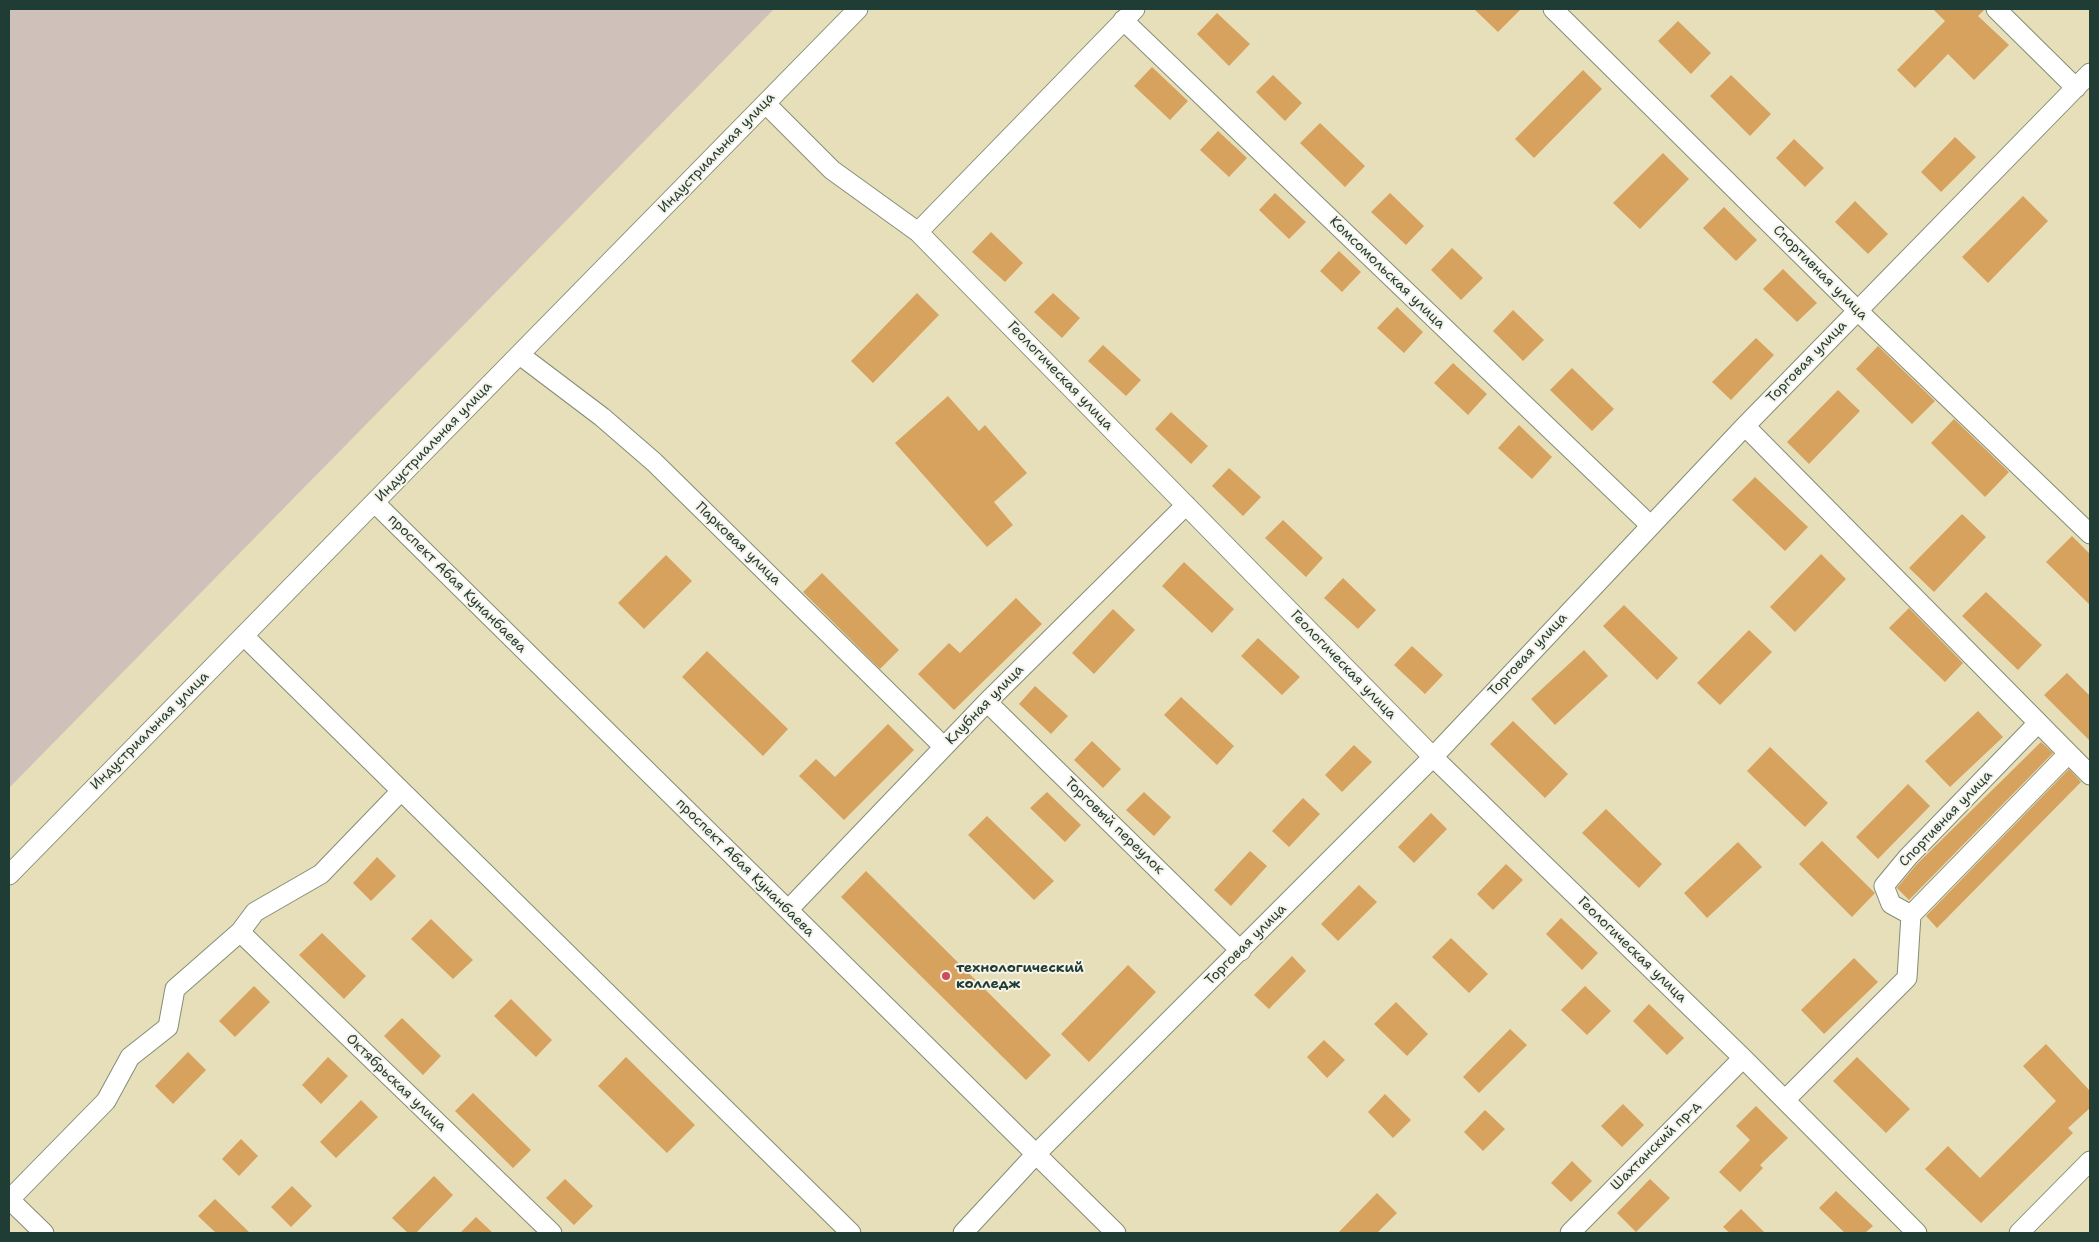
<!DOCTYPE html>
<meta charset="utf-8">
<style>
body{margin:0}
#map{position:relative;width:2099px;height:1242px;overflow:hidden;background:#e7dfb9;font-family:"Shantell Sans",sans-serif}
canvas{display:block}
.frame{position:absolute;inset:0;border:10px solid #1f3d34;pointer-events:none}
</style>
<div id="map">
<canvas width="2099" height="1242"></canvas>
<div class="frame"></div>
</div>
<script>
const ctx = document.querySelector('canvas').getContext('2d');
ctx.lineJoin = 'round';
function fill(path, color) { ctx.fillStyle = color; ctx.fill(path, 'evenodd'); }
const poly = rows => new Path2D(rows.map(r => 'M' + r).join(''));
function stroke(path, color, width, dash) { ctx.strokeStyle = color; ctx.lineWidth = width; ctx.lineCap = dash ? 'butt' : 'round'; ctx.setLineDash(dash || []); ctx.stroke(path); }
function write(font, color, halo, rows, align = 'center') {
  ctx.font = font + ' "Shantell Sans",sans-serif'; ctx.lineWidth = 4; ctx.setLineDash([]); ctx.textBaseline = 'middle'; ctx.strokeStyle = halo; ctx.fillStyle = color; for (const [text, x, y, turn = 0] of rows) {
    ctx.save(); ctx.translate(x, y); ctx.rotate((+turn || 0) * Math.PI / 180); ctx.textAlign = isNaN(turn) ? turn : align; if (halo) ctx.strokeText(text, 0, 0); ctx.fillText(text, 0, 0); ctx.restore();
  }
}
fill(poly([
 [9,9,774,9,9,788]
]), '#cfc0ba');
fill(poly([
 [1474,9,1521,9,1498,32],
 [1933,9,1985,9,1978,16,2009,45,1974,80,1948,54,1915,88,1897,70,1945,21],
 [1217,13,1250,44,1229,66,1197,34],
 [1678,21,1711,53,1691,74,1658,41],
 [1152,67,1188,101,1170,120,1134,86],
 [1583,70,1602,89,1534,158,1515,139],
 [1273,75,1302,103,1285,121,1256,92],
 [1731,75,1771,114,1750,136,1710,96],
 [1320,123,1365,166,1345,187,1300,143],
 [1218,131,1247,158,1229,177,1200,150],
 [1955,137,1976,157,1941,192,1921,172],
 [1794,139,1824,168,1805,187,1776,158],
 [1663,153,1689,179,1640,229,1613,203],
 [1275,193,1306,222,1289,239,1259,210],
 [1390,193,1424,226,1406,245,1371,212],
 [2023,196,2048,221,1988,283,1962,257],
 [1855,201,1888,234,1868,254,1835,222],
 [1724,207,1757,240,1736,261,1703,228],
 [991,232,1023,263,1005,282,972,252],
 [1452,248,1483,278,1461,300,1431,270],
 [1339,251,1361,272,1342,292,1320,271],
 [1783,269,1817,303,1797,322,1763,289],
 [917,293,939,315,873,383,851,361],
 [1053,293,1080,318,1062,338,1034,312],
 [1397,307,1423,332,1404,353,1377,328],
 [1513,310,1544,340,1523,361,1493,331],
 [1756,338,1774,355,1731,400,1712,382],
 [1103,345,1141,380,1126,396,1088,361],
 [1878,346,1935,401,1912,424,1856,369],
 [1453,363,1487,394,1468,415,1434,383],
 [1572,368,1614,409,1592,431,1550,390],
 [1838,390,1860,411,1809,464,1787,442],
 [948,396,979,431,985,425,1027,473,994,502,1013,525,987,547,895,443],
 [1171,412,1208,446,1191,464,1155,429],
 [1954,419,2009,472,1985,497,1931,443],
 [1519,425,1552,457,1532,479,1498,448],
 [1229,468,1261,497,1243,516,1212,486],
 [1755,477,1808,527,1785,551,1732,500],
 [1962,514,1986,537,1934,592,1909,568],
 [1283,520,1323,558,1306,577,1265,538],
 [2072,536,2090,554,2090,605,2046,562],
 [1821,554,1846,579,1795,632,1770,607],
 [666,555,692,581,644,629,618,603],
 [1184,562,1234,609,1212,633,1162,586],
 [822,573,899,650,880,669,803,592],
 [1343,578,1376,610,1358,629,1324,598],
 [1986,592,2042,645,2018,670,1962,616],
 [1016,598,1042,624,954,710,918,674,949,643,960,653],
 [1624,605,1678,658,1657,680,1603,626],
 [1909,608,1963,663,1945,682,1889,628],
 [1113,609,1135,630,1094,674,1072,653],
 [1749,630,1772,652,1720,705,1697,683],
 [1258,638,1300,677,1282,695,1241,656],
 [1412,646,1443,675,1425,694,1394,665],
 [1584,650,1608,676,1555,725,1531,699],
 [707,651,788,729,763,756,682,677],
 [2067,673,2090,696,2090,741,2044,695],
 [1035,686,1068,716,1051,734,1019,704],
 [1181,697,1234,746,1217,765,1164,715],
 [1978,711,2003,737,1950,787,1925,761],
 [1513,721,1568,774,1545,798,1490,744],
 [888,724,914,750,844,820,799,776,816,759,835,777],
 [1092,741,1121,769,1103,788,1074,760],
 [2041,742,2053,753,1909,900,1897,888,1916,865],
 [1354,745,1372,762,1342,792,1325,775],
 [1770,747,1828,803,1805,827,1747,771],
 [2069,769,2081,782,1937,928,1926,916],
 [1908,784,1930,806,1878,859,1856,837],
 [1047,792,1081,825,1065,842,1030,808],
 [1144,792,1171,817,1154,836,1126,810],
 [1303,798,1320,814,1289,847,1272,831],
 [1606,809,1662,864,1639,888,1582,833],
 [1431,813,1447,829,1414,863,1398,847],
 [987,816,1054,881,1034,900,968,835],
 [1822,841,1875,893,1852,917,1799,864],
 [1738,842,1762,867,1707,918,1684,893],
 [1250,851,1267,866,1231,906,1214,890],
 [377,857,396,876,371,901,353,883],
 [1506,864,1523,880,1493,910,1477,894],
 [866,871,1051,1055,1026,1080,841,897],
 [1359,885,1377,902,1338,941,1321,924],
 [1561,918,1598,953,1582,970,1546,934],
 [431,919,473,960,453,979,411,939],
 [322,933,366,976,344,999,299,955],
 [1451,938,1488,974,1469,993,1432,957],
 [1292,956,1306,971,1269,1009,1254,995],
 [1854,958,1878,982,1824,1034,1801,1010],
 [1128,965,1156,992,1089,1062,1061,1034],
 [254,986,270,1002,235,1037,219,1021],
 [1585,986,1611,1011,1587,1035,1561,1010],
 [511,999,552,1040,536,1057,494,1016],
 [1396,1002,1428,1034,1407,1056,1374,1024],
 [1649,1004,1684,1038,1667,1055,1633,1021],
 [402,1018,441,1056,423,1075,384,1036],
 [1510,1029,1527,1045,1479,1093,1463,1077],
 [1324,1040,1345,1060,1327,1078,1307,1057],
 [2046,1044,2090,1091,2090,1108,2068,1128,2073,1133,1981,1223,1925,1169,1948,1146,1980,1178,2056,1101,2023,1066],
 [188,1052,206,1070,173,1104,155,1086],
 [328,1057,348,1076,321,1104,302,1085],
 [626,1057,695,1125,667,1153,598,1086],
 [1857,1057,1910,1109,1886,1133,1833,1081],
 [473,1093,531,1150,513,1168,455,1111],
 [1385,1094,1411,1120,1393,1138,1368,1112],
 [361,1100,378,1117,336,1158,320,1142],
 [1623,1104,1644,1125,1622,1147,1601,1126],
 [1756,1106,1788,1138,1760,1165,1763,1168,1740,1192,1719,1172,1750,1140,1736,1126],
 [1485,1110,1505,1129,1483,1151,1464,1132],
 [241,1139,258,1156,239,1176,222,1159],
 [1572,1161,1592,1181,1571,1202,1551,1183],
 [434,1176,453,1195,416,1233,408,1233,392,1218],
 [565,1179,593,1206,574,1225,546,1198],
 [1650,1179,1670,1198,1636,1232,1617,1213],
 [292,1186,312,1206,291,1227,271,1207],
 [1836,1191,1873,1226,1865,1233,1845,1233,1819,1208],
 [1377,1193,1397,1213,1377,1233,1338,1233],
 [215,1199,250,1233,216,1233,198,1216],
 [1741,1209,1765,1233,1730,1233,1723,1227],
 [476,1217,493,1233,460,1233]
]), '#d7a15e');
const minor = poly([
 [1553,9,1857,310,2090,534],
 [1996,9,2076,88],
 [1123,20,1650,525],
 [766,104,832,170,918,232,1433,757,1743,1058,1917,1233],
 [918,232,1135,9],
 [520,355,602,417,654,462,944,747],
 [1745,426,2090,775],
 [375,503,1116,1233],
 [244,636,851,1233],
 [987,702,1241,951],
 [9,875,858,9],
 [788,910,987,702,1186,505],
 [1911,915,1891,904,1884,886,1908,857,2038,723],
 [240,932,552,1233],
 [1785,1100,1907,978,1911,915,2068,754],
 [9,1199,44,1233],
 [9,1200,106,1101,130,1057,168,1027,175,989,240,932,255,912,321,874,401,791],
 [963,1233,1036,1154,1433,757,1745,426,2090,73],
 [1570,1233,1743,1058],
 [2019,1233,2090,1161]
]);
stroke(minor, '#838e76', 21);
stroke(minor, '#fff', 19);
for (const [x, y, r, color] of [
 [946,976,5,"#d1495b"]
]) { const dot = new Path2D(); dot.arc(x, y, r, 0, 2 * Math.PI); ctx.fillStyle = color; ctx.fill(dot); stroke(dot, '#f7f3e8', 2); }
write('14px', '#1f3d34', '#f7f3e8', [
 ["Индустриальная улица",717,153,-46],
 ["Комсомольская улица",1387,273,44],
 ["Спортивная улица",1820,273,45],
 ["Торговая улица",1807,362,-46],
 ["Геологическая улица",1060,376,46],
 ["Индустриальная улица",434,442,-46],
 ["Парковая улица",738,544,44],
 ["проспект Абая Кунанбаева",457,584,45],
 ["Торговая улица",1528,655,-47],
 ["Геологическая улица",1343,665,46],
 ["Клубная улица",985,705,-46],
 ["Индустриальная улица",150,731,-45],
 ["Спортивная улица",1946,819,-46],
 ["Торговый переулок",1114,826,44],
 ["проспект Абая Кунанбаева",745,868,45],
 ["Торговая улица",1246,945,-45],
 ["Геологическая улица",1632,950,44],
 ["Октябрьская улица",396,1083,44],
 ["Шахтанский пр-д",1656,1146,-45]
]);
write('bold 14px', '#1f3d34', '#f7f3e8', [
 ["технологический",956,968],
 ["колледж",956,984]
], 'left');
</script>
